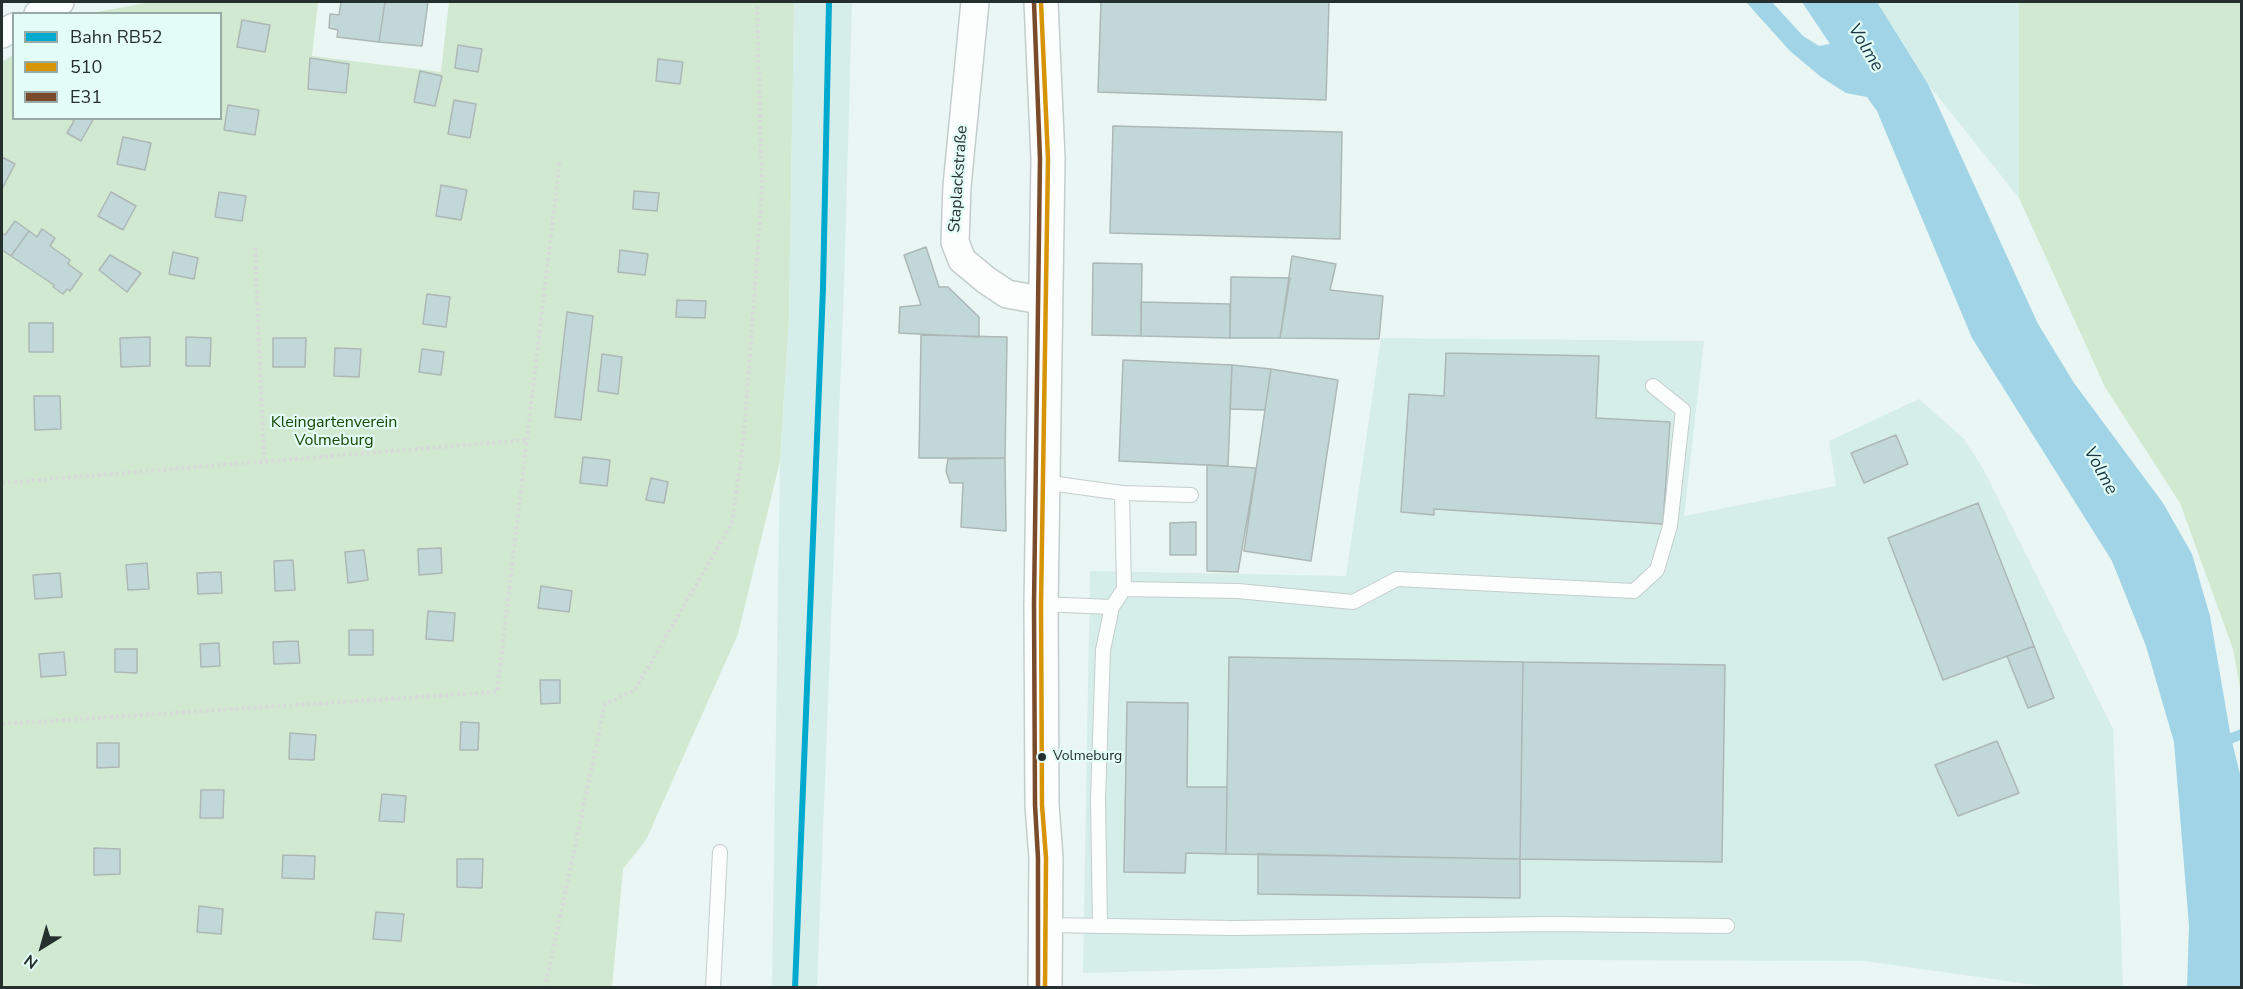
<!DOCTYPE html>
<meta charset="utf-8">
<style>
body{margin:0}
#map{position:relative;width:2243px;height:989px;overflow:hidden;background:#e9f6f3;font-family:"Nunito Sans",sans-serif}
canvas{display:block}
.frame{position:absolute;inset:0;border:3px solid #252f2d;pointer-events:none}
.legend{position:absolute;left:12px;top:12px;width:210px;height:108px;box-sizing:border-box;background:#e3fcf6;border:2px solid #97aaa6;margin:0;padding:8px 10px;list-style:none;font-size:18px;color:#252f2d}
.legend li{display:flex;align-items:center;gap:12px;height:30px}
.legend b{width:30px;border:2px solid #97aaa6}
.north{position:absolute;left:12px;top:917px;width:60px;height:60px;-webkit-text-stroke:4px #e3fcf6;paint-order:stroke;rotate:217deg;font-size:16px;font-weight:700;line-height:24px;text-align:center;color:#252f2d}
.north::after{content:'';display:block;margin:auto;width:21px;height:27px;background:#252f2d;clip-path:polygon(50% 0,100% 100%,50% 72%,0 100%)}
</style>
<div id="map">
<canvas width="2243" height="989"></canvas>
<div class="frame"></div>
<ul class="legend">
<li><b style="height:8px;background:#00a9ce"></b>Bahn RB52</li>
<li><b style="height:8px;background:#d89407"></b>510</li>
<li><b style="height:8px;background:#7a4b2a"></b>E31</li>
</ul>
<div class="north">N</div>
</div>
<script>
const ctx = document.querySelector('canvas').getContext('2d');
ctx.lineJoin = 'round';
function fill(path, color) { ctx.fillStyle = color; ctx.fill(path, 'evenodd'); }
const poly = rows => new Path2D(rows.map(r => 'M' + r).join(''));
function stroke(path, color, width, dash) { ctx.strokeStyle = color; ctx.lineWidth = width; ctx.lineCap = dash ? 'butt' : 'round'; ctx.setLineDash(dash || []); ctx.stroke(path); }
function write(font, color, halo, rows, align = 'center') {
  ctx.font = font + ' "Nunito Sans",sans-serif'; ctx.lineWidth = 4.5; ctx.setLineDash([]); ctx.textBaseline = 'middle'; ctx.strokeStyle = halo; ctx.fillStyle = color; for (const [text, x, y, turn = 0] of rows) {
    ctx.save(); ctx.translate(x, y); ctx.rotate((+turn || 0) * Math.PI / 180); ctx.textAlign = isNaN(turn) ? turn : align; if (halo) ctx.strokeText(text, 0, 0); ctx.fillText(text, 0, 0); ctx.restore();
  }
}
fill(poly([
 [794,2,852,2,844,287,817,987,772,988,780,461,789,316],
 [1877,2,2019,2,2019,198,1928,84],
 [1381,338,1704,341,1684,516,1836,486,1829,441,1919,399,1964,439,1984,470,2113,729,2123,987,2049,987,1865,961,1551,960,1083,973,1090,571,1346,576]
]), '#d6eee9');
fill(poly([
 [150,2,318,2,312,56,441,72,449,2,794,2,789,316,780,461,738,634,646,840,623,869,612,987,2,988,2,62,13,55,14,118,220,118,220,14,92,13],
 [2019,2,2241,2,2241,693,2233,649,2180,503,2105,387,2019,198]
]), '#d1e9d0');
fill(poly([
 [1746,2,1772,2,1803,36,1819,46,1830,44,1802,2,1877,2,1928,84,2038,324,2074,383,2163,503,2192,554,2210,616,2231,738,2241,778,2241,987,2187,987,2189,926,2174,742,2146,646,2112,561,1972,338,1877,111,1867,97,1846,93,1821,77,1790,51]
]), '#a0d4e6');
stroke(poly([
 [2220,743,2242,734]
]), '#a0d4e6', 10);
const building = poly([
 [341,2,385,2,379,42,337,37,338,30,329,28,330,14,339,15,341,2],
 [385,2,428,2,422,46,379,42,385,2],
 [1101,2,1329,2,1326,100,1098,92,1101,2],
 [242,20,270,25,265,52,237,47,242,20],
 [458,45,482,49,478,72,455,68,458,45],
 [310,58,349,64,346,93,308,89,310,58],
 [658,59,683,62,680,84,656,81,658,59],
 [420,71,442,76,435,106,414,102,420,71],
 [454,100,476,104,470,138,448,134,454,100],
 [228,105,259,110,255,135,224,130,228,105],
 [70,118,94,118,81,141,67,133,74,121,70,118],
 [1113,126,1342,132,1340,239,1110,233,1113,126],
 [123,137,151,143,145,170,117,164,123,137],
 [2,157,15,164,2,189,2,157],
 [441,185,467,190,461,220,436,216,441,185],
 [634,191,659,193,657,211,633,209,634,191],
 [111,192,136,206,123,230,98,216,111,192],
 [219,192,246,196,242,221,215,217,219,192],
 [15,221,29,231,11,256,2,250,2,233,5,235,15,221],
 [42,229,55,238,50,246,70,260,68,264,82,274,70,291,67,289,63,294,53,287,54,285,11,256,29,231,37,237,42,229],
 [926,247,939,287,948,287,979,317,979,337,899,333,900,307,921,305,904,255,926,247],
 [620,250,648,254,645,275,618,272,620,250],
 [173,252,198,258,194,279,169,274,173,252],
 [110,255,141,273,127,292,99,270,110,255],
 [1292,256,1336,264,1330,290,1383,296,1379,339,1280,338,1292,256],
 [1093,263,1142,264,1141,336,1092,335,1093,263],
 [1231,277,1290,278,1280,338,1230,338,1231,277],
 [427,294,450,297,446,327,423,324,427,294],
 [677,300,706,301,705,318,676,317,677,300],
 [1141,302,1230,304,1230,338,1141,336,1141,302],
 [567,312,593,316,581,420,555,417,567,312],
 [29,323,53,323,53,352,29,352,29,323],
 [921,335,1007,337,1005,458,919,458,921,335],
 [150,337,150,366,121,367,120,338,150,337],
 [186,337,211,338,210,366,186,366,186,337],
 [273,338,306,338,305,367,273,367,273,338],
 [335,348,361,349,359,377,334,376,335,348],
 [422,349,444,352,441,375,419,372,422,349],
 [1446,353,1599,356,1596,418,1670,422,1663,524,1434,509,1434,515,1401,512,1409,394,1444,396,1446,353],
 [602,354,622,357,618,394,598,391,602,354],
 [1123,360,1232,365,1228,466,1119,461,1123,360],
 [1232,365,1271,369,1265,410,1230,409,1232,365],
 [1271,369,1338,380,1311,561,1244,551,1271,369],
 [34,396,60,396,61,429,35,430,34,396],
 [1896,435,1908,464,1864,483,1851,453,1896,435],
 [583,457,610,460,607,486,580,483,583,457],
 [1005,458,1006,531,961,527,963,483,950,483,946,471,948,459,1005,458],
 [1207,465,1256,468,1238,572,1207,571,1207,465],
 [651,478,668,482,664,503,646,500,651,478],
 [1978,503,2034,646,1943,680,1888,538,1978,503],
 [1196,522,1196,555,1170,555,1170,523,1196,522],
 [441,548,442,573,419,575,418,549,441,548],
 [364,550,368,580,348,583,345,552,364,550],
 [293,560,295,590,275,591,274,561,293,560],
 [147,563,149,589,128,590,126,565,147,563],
 [221,572,222,593,198,594,197,573,221,572],
 [60,573,62,597,35,599,33,575,60,573],
 [541,586,572,591,569,612,538,608,541,586],
 [428,611,455,613,453,641,426,639,428,611],
 [349,630,373,630,373,655,349,655,349,630],
 [298,641,300,663,274,664,273,642,298,641],
 [219,643,220,666,201,667,200,644,219,643],
 [2034,646,2054,698,2028,708,2007,656,2034,646],
 [115,649,137,649,137,673,115,672,115,649],
 [64,652,66,675,41,677,39,654,64,652],
 [1229,657,1523,662,1520,859,1226,854,1229,657],
 [1523,662,1725,665,1722,862,1520,859,1523,662],
 [540,680,560,680,560,703,541,704,540,680],
 [1127,702,1188,703,1187,787,1227,787,1226,854,1186,853,1185,873,1124,872,1127,702],
 [461,722,479,723,478,750,460,750,461,722],
 [290,733,316,735,314,760,289,759,290,733],
 [1997,741,2019,793,1958,816,1935,765,1997,741],
 [97,743,119,743,119,767,97,768,97,743],
 [201,790,224,790,223,818,200,818,201,790],
 [382,794,406,796,404,822,379,821,382,794],
 [94,848,120,849,120,874,94,875,94,848],
 [1258,854,1520,859,1520,898,1258,894,1258,854],
 [283,855,315,856,314,879,282,878,283,855],
 [457,859,483,859,482,888,457,887,457,859],
 [199,906,223,909,221,934,197,932,199,906],
 [376,912,404,914,401,941,373,939,376,912]
]);
fill(building, '#c2d8d8');
stroke(building, '#acb7b6', 1.5);
const lane = poly([
 [1043,482,1122,493,1191,495],
 [1122,493,1124,589],
 [1041,604,1112,607,1124,589,1238,591,1353,602,1397,579,1634,591,1657,570,1670,526,1683,410,1653,386],
 [1045,925,1233,928,1552,924,1727,926],
 [1100,925,1098,799,1103,650,1112,607],
 [713,988,720,852]
]);
const street = poly([
 [975,2,957,186,955,242,962,260,986,280,1007,294,1045,301],
 [38,14,60,2],
 [2,34,14,27]
]);
const secondary = poly([
 [1041,2,1048,159,1041,604,1042,805,1046,858,1045,988]
]);
stroke(lane, '#c3cecb', 16);
stroke(street, '#c3cecb', 30);
stroke(secondary, '#c3cecb', 36);
stroke(poly([
 [255,248,264,459],
 [2,483,526,440],
 [2,724,497,692,560,159],
 [545,988,605,704,635,690,732,523,744,435,762,190,757,2]
]), '#d6dbda', 4, [3, 3]);
stroke(lane, '#fcfefd', 14);
stroke(street, '#fcfefd', 27);
stroke(secondary, '#fcfefd', 33);
stroke(poly([
 [1041,2,1048,159,1041,604,1042,805,1046,858,1045,988]
]), '#d89407', 4.5);
stroke(poly([
 [1034,2,1040,159,1034,604,1035,805,1038,858,1038,988]
]), '#7a4b2a', 4.5);
stroke(poly([
 [795,988,823,288,829,2]
]), '#00a9ce', 6);
for (const [x, y, r, color] of [
 [1042,757,5,"#252f2d"]
]) { const dot = new Path2D(); dot.arc(x, y, r, 0, 2 * Math.PI); ctx.fillStyle = color; ctx.fill(dot); stroke(dot, '#e3fcf6', 2); }
write('14px', '#252f2d', '#e3fcf6', [
 ["Volmeburg",1053,757]
], 'left');
write('16px', '#252f2d', '#e3fcf6', [
 ["Staplackstraße",959,179,-86]
]);
write('16px', '#174804', '#e3fcf6', [
 ["Kleingartenverein",334,423],
 ["Volmeburg",334,441]
]);
write('italic 18px', '#173843', '#e3fcf6', [
 ["Volme",1865,48,59],
 ["Volme",2100,471,61]
]);
</script>
